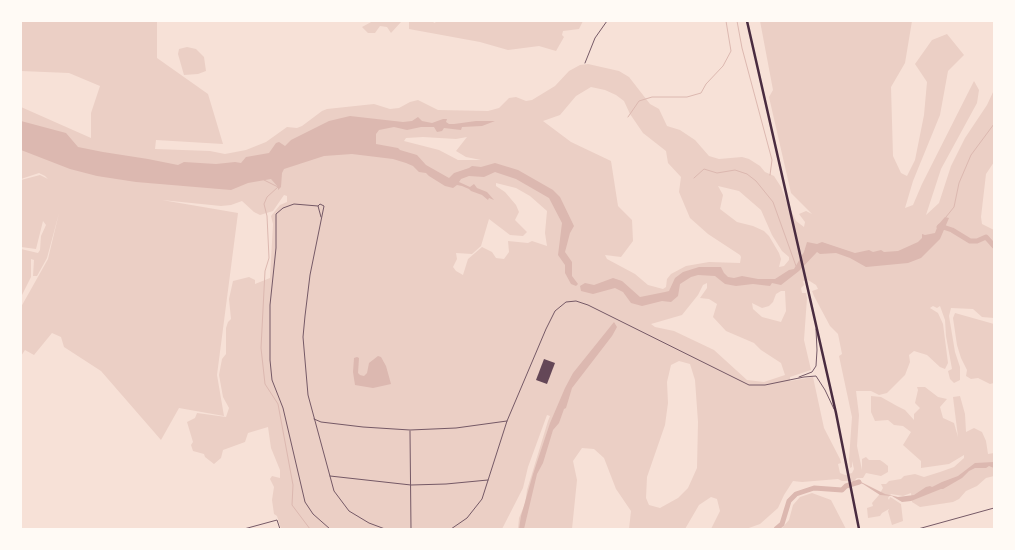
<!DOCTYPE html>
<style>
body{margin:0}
#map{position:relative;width:1015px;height:550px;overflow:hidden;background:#f7e1d7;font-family:"Playfair Display",serif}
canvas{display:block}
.frame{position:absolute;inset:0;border:22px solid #fffaf5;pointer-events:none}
</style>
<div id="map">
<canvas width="1015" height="550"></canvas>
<div class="frame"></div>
</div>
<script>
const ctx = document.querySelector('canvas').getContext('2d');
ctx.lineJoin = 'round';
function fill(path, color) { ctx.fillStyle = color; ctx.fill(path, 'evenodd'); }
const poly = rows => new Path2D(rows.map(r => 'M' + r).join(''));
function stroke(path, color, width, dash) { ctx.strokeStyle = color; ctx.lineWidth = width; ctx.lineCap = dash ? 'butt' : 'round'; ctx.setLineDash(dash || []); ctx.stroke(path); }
fill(poly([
 [21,21,157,21,157,58,208,94,223,144,156,140,155,149,210,151,225,154,246,150,266,142,287,127,297,128,302,126,322,111,327,109,374,104,390,109,399,108,410,102,418,100,438,110,488,111,499,108,509,98,516,97,526,101,532,100,555,86,569,71,580,65,588,64,619,71,629,77,650,104,659,109,667,126,680,130,695,140,709,156,719,159,742,157,749,159,760,166,765,172,774,176,781,187,786,200,796,221,804,227,805,222,799,214,806,211,812,214,791,193,769,97,773,90,760,21,912,21,905,63,891,87,893,156,901,173,907,176,915,160,924,115,927,82,915,64,932,40,947,34,964,55,948,71,940,115,913,181,905,208,913,205,922,184,974,81,979,90,977,103,941,169,926,215,939,203,951,166,965,138,987,105,994,90,994,162,986,174,981,217,982,224,994,230,994,318,982,317,973,309,951,308,949,316,955,352,960,367,960,380,954,383,950,379,948,371,952,369,946,336,945,320,940,306,937,308,933,306,930,308,938,313,943,324,948,363,945,369,940,367,927,355,914,351,909,355,910,362,905,375,887,393,879,395,871,391,856,391,859,415,857,446,862,470,862,459,866,457,869,460,880,460,883,462,888,466,888,472,881,476,866,473,863,478,857,478,854,481,842,481,838,479,802,482,793,481,784,495,778,508,760,524,746,529,711,529,720,511,717,499,711,497,699,505,685,529,629,529,631,511,616,489,604,458,594,449,582,448,573,461,577,480,572,529,518,529,519,518,525,504,527,490,548,421,550,416,547,415,528,467,523,488,502,529,281,529,277,516,274,514,272,500,274,487,270,479,272,476,280,478,280,470,271,448,268,427,248,433,245,442,223,450,221,458,214,464,205,457,204,454,193,451,191,445,193,442,187,422,195,418,197,413,226,417,229,408,223,397,219,375,222,359,226,354,226,328,228,322,231,319,229,299,233,281,249,277,255,280,255,284,270,278,273,224,271,216,280,205,287,202,287,196,284,195,273,211,260,215,254,212,242,201,231,205,221,206,162,200,238,213,217,375,224,416,179,408,161,440,101,371,64,347,61,337,52,333,34,355,25,350,21,356,21,307,48,259,59,213,47,258,37,276,33,276,34,260,31,259,31,277,21,297,21,249,38,253,40,250,41,236,46,225,43,221,36,249,21,247,21,180,40,175,48,179,45,176,39,173,21,179,21,107,91,138,91,113,100,86,69,73,21,71],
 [591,87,605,90,616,95,624,101,630,114,643,133,666,151,668,163,681,177,679,192,690,218,708,234,740,255,741,257,740,263,709,262,686,266,671,274,667,279,666,287,663,289,648,285,635,274,607,259,605,255,621,257,633,241,632,220,618,206,611,161,571,142,543,121,560,115,576,96],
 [423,137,456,139,467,137,456,151,466,157,481,160,458,160,439,150,404,141,406,138],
 [496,183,516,188,530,196,547,211,545,233,547,246,532,241,528,243,508,241,509,252,504,259,496,258,492,252,482,247,468,259,463,275,456,271,453,267,457,259,456,253,472,254,481,246,489,219,510,235,523,236,527,232,515,220,519,212,516,205,505,192,496,186],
 [718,186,739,191,761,210,772,235,782,251,789,257,789,260,784,266,779,267,781,259,779,253,769,236,764,231,753,226,737,222,720,209,723,195],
 [808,280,816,285,818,289,812,291,814,296,830,326,838,334,842,354,839,356,852,417,849,459,850,468,852,467,852,461,854,469,852,473,845,475,840,473,838,464,841,463,840,459,824,428,813,377,790,381,790,377,811,370,804,340,807,298,806,293,802,293,801,288,804,285,803,281],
 [707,283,707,288,700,298,709,299,717,304,713,317,726,331,754,343,761,350,781,363,785,375,764,382,747,380,714,350,674,331,655,327,651,324,682,315,698,295,703,285],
 [781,291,785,291,786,311,781,322,762,317,753,309,752,303,762,308,769,306,773,302,776,294],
 [679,361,690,364,695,380,698,422,697,468,688,488,678,498,660,508,649,505,646,498,647,477,665,425,668,403,667,382,671,365],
 [373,21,401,21,401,22,391,33,387,27,380,26,375,33,368,33,362,27],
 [409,21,433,21,434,23,438,21,583,21,579,29,563,31,562,35,564,37,556,51,539,46,508,50,480,42,409,29],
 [187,47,196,49,204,57,206,71,198,74,184,75,178,54,179,49],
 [955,313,994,324,994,383,990,384,978,378,971,379,966,376,967,370,961,358,957,345,953,318],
 [917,387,925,387,938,397,947,399,940,407,943,418,954,423,958,437,953,397,960,396,965,414,966,432,974,428,982,432,986,441,988,454,994,453,994,476,986,478,977,486,966,491,959,499,953,502,920,507,912,502,911,493,903,496,891,494,888,498,889,500,890,497,892,498,901,504,903,521,892,525,888,511,889,509,882,513,880,516,868,518,867,508,873,506,872,503,879,495,883,488,881,484,886,484,889,481,901,479,904,476,915,474,924,477,940,472,954,467,964,458,964,455,949,464,921,468,921,461,903,445,911,432,903,426,894,425,888,420,875,421,871,412,871,396,881,397,897,406,905,410,914,420,914,414,920,408,915,403,918,390],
 [812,493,831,500,846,529,781,529,789,520,793,505,800,497]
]), '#ebcfc5');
fill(poly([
 [350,116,403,122,412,121,418,117,422,121,432,123,443,119,447,119,446,122,449,124,454,124,476,121,495,121,482,126,462,127,461,130,444,128,442,131,437,132,434,127,421,127,407,130,394,127,379,130,376,134,376,144,398,148,400,150,417,155,426,165,449,178,454,173,469,168,472,166,481,167,495,163,518,170,553,190,560,197,574,226,570,233,565,252,572,262,572,276,578,284,576,286,571,284,565,273,565,265,558,255,562,223,549,198,516,179,495,172,484,177,469,176,461,179,459,182,470,187,474,184,477,188,487,192,494,200,489,198,488,200,482,195,471,191,469,189,462,186,457,185,453,188,445,186,429,176,426,173,419,172,413,166,406,163,393,159,352,154,324,156,284,169,282,173,281,187,278,190,278,187,271,179,248,183,231,190,136,182,97,176,70,169,21,150,21,121,66,133,78,147,103,152,148,159,178,165,184,162,216,164,235,162,241,163,246,157,269,153,276,143,279,142,285,146,291,140,329,121],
 [945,217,949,218,940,239,921,258,908,263,866,267,850,258,836,253,820,254,817,252,799,271,781,285,772,283,770,286,753,284,736,286,725,284,715,276,698,275,691,277,680,284,678,296,671,302,662,301,642,306,631,303,623,292,615,288,593,294,581,291,580,286,585,283,594,285,613,278,622,281,640,297,665,292,669,291,675,278,683,272,699,267,721,267,724,273,728,277,734,278,742,276,758,279,775,279,789,270,794,269,804,252,807,242,817,244,822,242,855,253,869,250,873,252,881,250,884,252,898,251,918,242,922,238,922,234,925,235,935,233,938,225],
 [614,322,617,327,612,336,572,388,566,408,564,409,559,423,553,430,543,463,537,474,524,529,519,529,521,516,533,474,550,423,565,388,573,373],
 [378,356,381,357,386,366,391,384,373,388,355,385,353,372,354,358,357,357,359,358,358,373,360,375,364,376,367,373,369,363],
 [994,462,994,468,989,466,986,468,975,468,969,471,962,478,943,489,941,489,911,501,902,502,892,496,880,495,863,484,860,483,855,485,854,482,859,481,885,494,898,497,914,495,926,487,930,486,932,487,942,482,958,476,975,463]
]), '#dcb8b0');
stroke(poly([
 [737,21,742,48,772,160,770,175],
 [628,117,639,101,652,97,687,97,701,93,706,84,723,66,731,51,726,21],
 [694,178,704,169,717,173,735,170,747,174,756,181,773,202,796,266],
 [264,180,278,187,267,197,264,204,267,216,269,258,265,271,261,348,265,384,278,404,293,485,292,505,310,529],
 [946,217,954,207,959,183,971,155,994,124]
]), '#dcb8b0', 1);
stroke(poly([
 [939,227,940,226,952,230,970,241,977,241,986,237,994,246],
 [776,529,782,524,789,501,796,494,814,488,842,490,846,486,859,482]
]), '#dcb8b0', 5);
fill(poly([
 [544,359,555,363,547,384,536,380]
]), '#644757');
stroke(poly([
 [585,63,595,38,607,21],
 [318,206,294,204,283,208,276,214,276,248,270,305,270,360,272,380,283,408,305,502,313,514,330,529],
 [321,217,318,206,320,204,324,206,310,275,305,316,303,337,308,395,334,491,349,511,369,523,385,529],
 [799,377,812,372,816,366,817,350,816,329],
 [314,419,321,422,363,427,410,430,456,428,507,421],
 [410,431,411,529],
 [330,476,411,485,446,484,488,480],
 [244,529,277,520,280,529],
 [451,529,467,518,482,499,507,421,546,329,555,311,566,302,576,301,588,305,749,385,765,385,804,377,816,376,825,390,834,409],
 [918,529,994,508]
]), '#755966', 1);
stroke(poly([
 [747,21,836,413,859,529]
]), '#4a2c40', 2.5);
</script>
